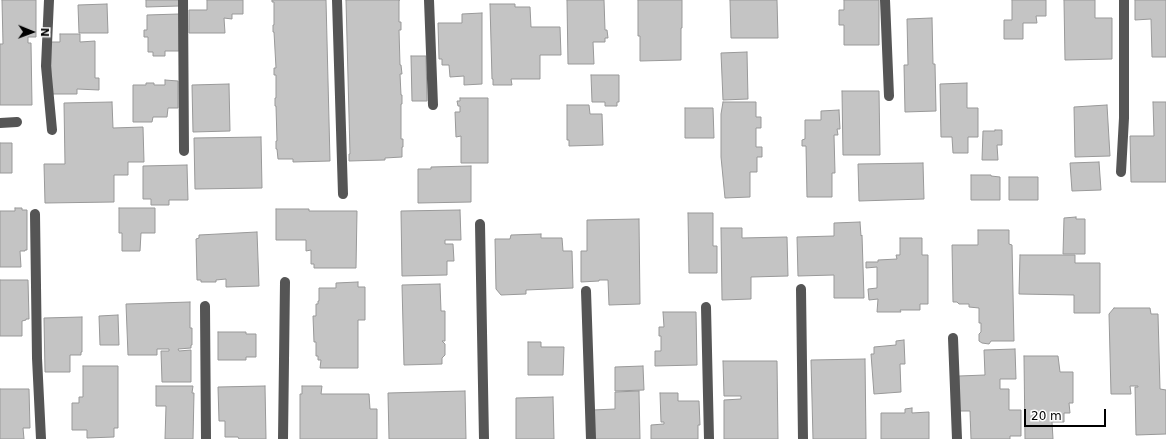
<!DOCTYPE html>
<style>
body{margin:0}
#map{position:relative;width:1166px;height:439px;overflow:hidden;background:#fff;font-family:"DejaVu Sans",sans-serif}
canvas{display:block}
.north{position:absolute;left:12px;top:12px;width:40px;height:40px;-webkit-text-stroke:3px #fff;paint-order:stroke;rotate:91deg;font-size:11px;font-weight:700;line-height:16px;text-align:center;color:#000}
.north::after{content:'';display:block;margin:auto;width:14px;height:18px;background:#000;clip-path:polygon(50% 0,100% 100%,50% 72%,0 100%)}
.scale{position:absolute;left:1024px;top:409px;width:82px;height:18px;box-sizing:border-box;border:2px solid #000;border-top:0;padding-left:5px;font-size:12px;line-height:14px;white-space:nowrap;color:#000;-webkit-text-stroke:3px #fff;paint-order:stroke}
</style>
<div id="map">
<canvas width="1166" height="439"></canvas>
<div class="north">N</div>
<div class="scale">20 m</div>
</div>
<script>
const ctx = document.querySelector('canvas').getContext('2d');
ctx.lineJoin = 'round';
function fill(path, color) { ctx.fillStyle = color; ctx.fill(path, 'evenodd'); }
const poly = rows => new Path2D(rows.map(r => 'M' + r).join(''));
function stroke(path, color, width, dash) { ctx.strokeStyle = color; ctx.lineWidth = width; ctx.lineCap = dash ? 'butt' : 'round'; ctx.setLineDash(dash || []); ctx.stroke(path); }
const building = poly([
 [2,0,36,0,36,37,28,37,28,43,31,43,32,105,0,105,0,44,3,44,2,0],
 [146,0,179,0,179,6,146,7,146,0],
 [207,0,243,0,243,14,232,14,232,19,224,18,225,33,189,33,189,10,207,10,207,0],
 [272,0,326,0,330,161,293,162,293,159,278,159,277,149,276,149,276,141,277,141,276,106,275,106,275,98,276,98,276,75,274,75,274,68,276,68,274,32,273,32,273,25,274,25,274,2,272,2,272,0],
 [346,0,400,0,399,0,399,22,401,22,401,30,399,30,400,65,401,65,402,74,400,74,401,95,402,95,402,104,401,104,401,139,403,139,403,147,402,147,402,157,385,158,385,160,349,161,349,154,350,154,346,0],
 [567,0,604,0,605,30,607,30,608,38,605,38,605,42,593,42,594,64,568,64,567,0],
 [638,0,682,0,682,28,681,28,681,60,640,61,640,36,638,36,638,0],
 [730,0,777,0,778,38,731,38,730,0],
 [844,0,879,0,879,45,844,45,844,25,839,25,839,10,844,10,844,0],
 [1012,0,1046,0,1046,16,1036,16,1037,23,1023,23,1023,39,1004,39,1004,20,1012,20,1012,0],
 [1064,0,1095,0,1095,18,1112,18,1112,59,1065,60,1064,0],
 [1135,0,1166,0,1166,57,1152,57,1151,19,1135,20,1135,0],
 [107,4,108,33,79,33,78,5,107,4],
 [490,4,515,4,515,7,530,7,531,27,560,27,561,55,540,55,540,79,511,79,512,85,493,85,493,79,492,79,490,4],
 [482,13,482,84,464,85,464,76,450,77,449,65,442,65,442,59,439,59,438,23,462,23,462,14,482,13],
 [179,14,179,51,165,51,165,56,153,56,153,52,148,52,148,37,144,37,144,30,147,30,147,15,179,14],
 [932,18,933,64,935,64,936,111,905,112,904,65,908,65,907,19,932,18],
 [60,34,80,34,80,42,95,41,95,78,99,78,99,90,77,89,77,94,51,94,51,42,60,42,60,34],
 [747,52,748,99,723,100,721,53,747,52],
 [411,56,426,56,427,101,412,101,411,56],
 [591,75,619,75,619,102,617,102,617,106,605,106,605,102,592,102,591,75],
 [165,80,178,81,178,108,168,108,167,117,153,117,152,122,133,122,133,85,146,85,146,83,154,83,154,85,165,85,165,80],
 [967,83,967,108,978,108,978,137,968,137,968,153,953,153,952,137,941,137,940,84,967,83],
 [229,84,230,131,193,132,192,85,229,84],
 [842,91,879,91,880,155,843,155,842,91],
 [460,98,488,98,488,163,461,163,461,136,456,137,455,112,460,112,460,106,458,106,457,101,460,101,460,98],
 [112,102,113,128,143,127,144,162,128,162,128,175,114,175,114,202,45,203,44,164,65,164,64,103,112,102],
 [723,102,756,102,756,117,761,117,761,128,756,128,756,147,762,147,762,157,757,157,757,172,750,172,750,197,725,198,721,157,721,114,723,102],
 [1153,102,1166,102,1166,182,1131,182,1130,136,1154,136,1153,102],
 [567,105,589,105,590,114,602,114,603,145,569,146,569,140,567,140,567,105],
 [1107,105,1110,156,1075,157,1074,107,1107,105],
 [685,108,713,108,714,138,685,138,685,108],
 [839,110,840,129,837,129,838,135,834,135,835,173,832,173,832,197,807,197,806,146,802,146,802,140,805,139,805,120,821,120,821,111,839,110],
 [995,130,1002,130,1002,145,997,145,998,160,982,160,983,131,995,131,995,130],
 [261,137,262,188,195,189,194,138,261,137],
 [0,143,12,143,12,173,0,173,0,143],
 [1099,162,1101,190,1072,191,1070,163,1099,162],
 [923,163,924,199,859,201,858,164,923,163],
 [187,165,188,200,169,200,169,205,151,205,151,199,143,199,143,166,187,165],
 [471,166,471,202,418,203,418,169,431,169,431,167,471,166],
 [971,175,991,175,991,176,1000,177,1000,200,971,200,971,175],
 [1009,177,1038,177,1038,200,1009,200,1009,177],
 [15,208,22,208,22,210,27,210,27,250,25,250,25,251,20,251,21,267,0,267,0,211,15,211,15,208],
 [119,208,155,208,155,233,141,233,140,251,122,251,122,233,119,233,119,208],
 [276,209,309,209,309,211,357,211,356,268,314,268,314,264,311,264,311,250,306,251,306,240,276,240,276,209],
 [460,210,461,240,445,240,445,244,453,244,454,261,447,261,447,275,402,276,401,211,460,210],
 [688,213,713,213,713,246,717,246,717,273,689,273,688,213],
 [1076,217,1076,219,1085,219,1085,254,1063,254,1064,218,1076,217],
 [639,219,640,304,609,305,608,280,599,280,599,281,581,282,581,251,587,251,587,220,639,219],
 [860,222,861,236,862,235,864,298,834,298,834,275,798,276,797,237,834,236,834,223,860,222],
 [721,228,742,228,742,238,787,237,788,276,751,277,751,299,722,300,721,228],
 [978,230,1009,230,1009,244,1012,245,1014,341,991,341,989,344,982,343,979,341,979,334,981,332,981,323,979,323,979,308,969,307,969,304,959,304,957,302,953,302,952,245,978,245,978,230],
 [257,232,259,286,226,287,226,279,216,280,216,282,201,282,201,280,197,280,196,239,199,238,199,235,257,232],
 [541,234,541,238,562,238,563,251,572,251,573,288,526,290,526,294,501,295,496,289,495,239,510,239,511,235,541,234],
 [900,238,922,238,922,255,928,255,928,304,920,304,920,310,900,310,901,312,877,312,878,299,869,300,868,289,877,288,877,267,866,268,866,262,878,262,878,260,897,259,896,255,900,255,900,238],
 [1020,255,1075,255,1075,263,1100,263,1100,313,1074,313,1074,295,1019,294,1020,255],
 [0,280,28,280,29,319,26,319,26,320,22,321,22,336,0,336,0,280],
 [358,282,358,287,365,287,365,320,358,320,358,368,320,368,321,360,318,360,318,356,316,356,316,342,314,342,313,316,316,316,316,304,318,304,318,301,319,301,319,288,336,288,336,283,358,282],
 [440,284,441,311,445,311,445,341,442,341,445,344,445,355,442,358,442,364,404,365,402,285,440,284],
 [190,302,190,328,192,328,192,345,191,345,191,348,178,349,179,351,191,350,191,382,162,382,161,351,169,351,169,349,157,349,157,355,128,355,126,304,190,302],
 [1114,308,1150,308,1151,314,1158,314,1160,389,1166,390,1166,434,1136,435,1135,387,1138,387,1138,386,1130,386,1131,394,1111,394,1109,314,1114,308],
 [663,312,696,312,697,365,655,366,655,351,661,351,661,336,659,336,659,327,664,327,663,312],
 [118,315,119,345,100,345,99,316,118,315],
 [82,317,82,352,81,352,81,355,70,355,70,372,45,372,44,318,82,317],
 [218,332,246,332,246,334,256,334,256,357,246,357,246,360,218,360,218,332],
 [904,340,905,364,900,364,901,392,874,394,871,354,874,354,874,347,896,345,896,341,904,340],
 [528,342,541,342,541,347,564,347,563,375,528,375,528,342],
 [1015,349,1016,379,1000,379,1000,389,1009,389,1009,410,1021,410,1021,436,1010,436,1010,439,971,439,970,411,959,411,959,376,985,375,984,350,1015,349],
 [1024,356,1058,356,1060,372,1073,372,1073,403,1069,403,1070,413,1064,413,1064,422,1052,422,1053,439,1025,439,1024,356],
 [865,359,866,439,813,439,811,360,865,359],
 [723,361,777,361,778,439,724,439,724,400,741,399,741,396,724,396,723,361],
 [83,366,118,366,118,428,114,428,114,437,87,438,87,430,72,430,72,403,79,403,79,397,83,397,83,366],
 [643,366,644,390,615,391,615,367,643,366],
 [156,386,193,386,192,393,194,393,193,439,165,439,166,406,156,406,156,386],
 [265,386,266,439,239,439,238,437,225,437,225,421,219,421,218,387,265,386],
 [302,386,322,386,321,394,369,394,370,409,377,409,377,439,300,439,300,394,302,394,302,386],
 [0,389,29,389,30,428,23,428,24,439,0,439,0,389],
 [465,391,466,439,389,439,388,393,465,391],
 [639,391,640,439,593,439,593,410,615,409,615,392,639,391],
 [660,393,678,393,678,401,699,401,700,425,698,425,698,439,651,439,651,425,664,424,664,422,661,422,660,393],
 [553,397,554,439,516,439,516,398,553,397],
 [912,408,912,413,929,412,929,439,881,439,881,413,905,413,905,409,912,408]
]);
fill(building, '#c4c4c4');
stroke(building, '#999', 1);
stroke(poly([
 [49,0,46,66,52,130],
 [183,0,184,151],
 [337,0,343,194],
 [429,0,433,105],
 [885,0,889,96],
 [0,123,17,122],
 [1121,172,1124,118,1124,0],
 [35,214,37,358,41,439],
 [480,224,484,439],
 [801,289,803,439],
 [586,291,591,439],
 [205,306,206,439],
 [706,307,709,439],
 [953,338,957,439],
 [283,439,285,282]
]), '#555', 10);
</script>
